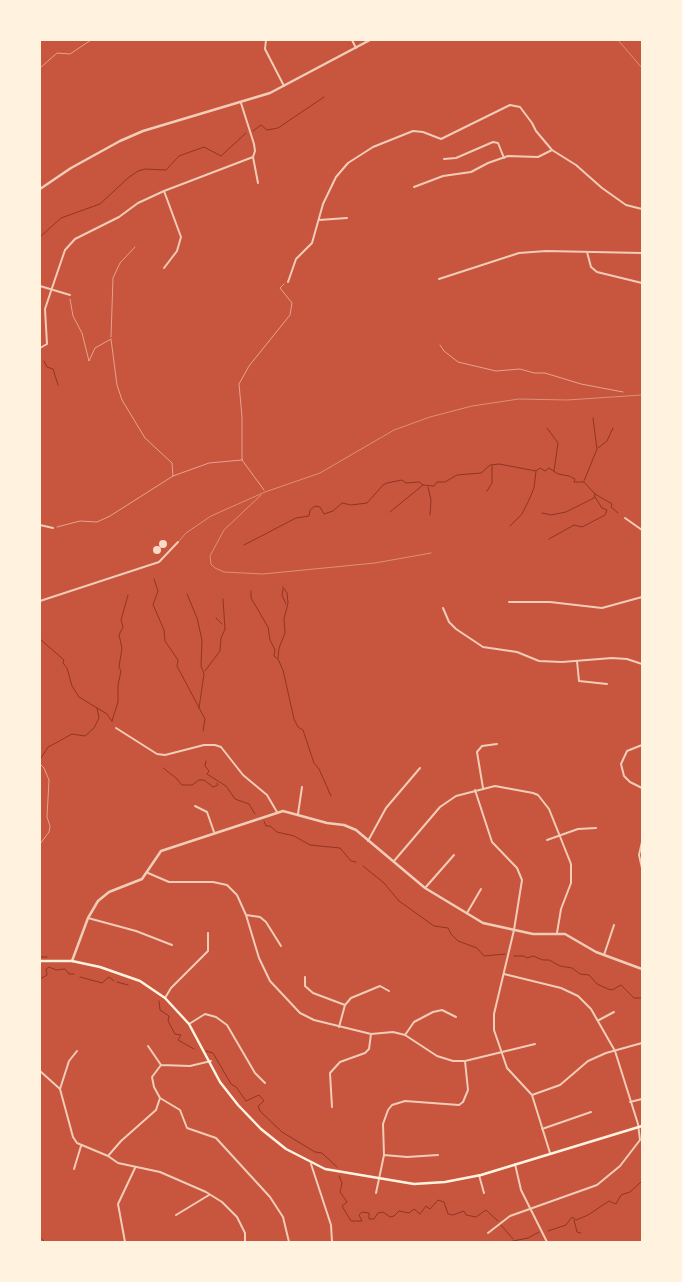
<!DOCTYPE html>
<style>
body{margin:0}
#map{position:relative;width:682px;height:1282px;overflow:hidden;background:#c8553d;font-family:Quicksand,sans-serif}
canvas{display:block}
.frame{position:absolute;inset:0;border:41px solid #fff3e0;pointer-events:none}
</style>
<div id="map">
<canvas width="682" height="1282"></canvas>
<div class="frame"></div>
</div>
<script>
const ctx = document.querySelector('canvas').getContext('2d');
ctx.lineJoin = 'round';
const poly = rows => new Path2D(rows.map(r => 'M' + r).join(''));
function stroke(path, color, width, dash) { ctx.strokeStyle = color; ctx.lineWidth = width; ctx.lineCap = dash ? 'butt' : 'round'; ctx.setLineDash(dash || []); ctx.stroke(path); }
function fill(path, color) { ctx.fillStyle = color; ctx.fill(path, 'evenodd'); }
stroke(poly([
 [253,131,261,125,267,130,278,128,324,97],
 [40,237,61,218,100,204,128,178,138,171,145,169,166,170,179,156,204,147,221,156,246,133],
 [44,361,47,367,53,369,58,385],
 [547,428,558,443,554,471],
 [598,448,607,441,613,428],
 [584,481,597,449,593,418],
 [428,487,431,500,430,515],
 [487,491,492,483,492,466],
 [390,512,423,485],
 [542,513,551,515,566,512,594,498,595,494],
 [510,526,522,514,529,500,534,488,536,471],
 [549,539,574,525,582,527,605,515,607,510,602,508,595,497],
 [244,545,296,518,309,516,310,510,315,506,320,507,324,514,333,511,342,503,351,505,367,503,383,485,387,483,402,480,406,483,419,482,423,485,434,486,437,482,445,482,457,475,481,473,490,465,499,464,536,471,540,468,545,471,549,468,558,474,569,476,575,479,574,482,584,482,595,494,612,504,611,507,618,513],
 [154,579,158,591,153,605,155,609,164,630,165,641,178,660,177,666,205,719,203,731],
 [283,589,282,595,286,604],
 [251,591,251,598,268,627,270,640,275,650,274,656,278,659,283,670,294,719,298,727,303,730,314,763,319,769,331,796],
 [187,594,197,618,202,640,201,666,204,674,199,708],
 [216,618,222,624],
 [40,639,64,660,63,663,67,668,72,686,79,697,107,714,112,721],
 [278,658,279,648,285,633,284,619,288,603,287,593,283,587],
 [205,671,220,651,221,638,225,629,223,599],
 [112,721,118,702,118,685,121,671,119,667,122,648,119,635,123,627,121,620,128,595],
 [41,758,48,747,54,744,72,734,85,736,94,728,99,718,97,708],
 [206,761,205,766,209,771,207,774,226,786,235,799,249,804,255,814],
 [163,768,176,778,182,785,192,785,199,780,204,780,213,787,218,785,217,783],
 [264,821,266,826,270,826,277,832,294,836,310,845,340,848,351,861,356,862],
 [363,866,384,883,399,901,434,926,448,928,451,934,458,941,477,948,484,956,505,954],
 [514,956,524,956,527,958,533,956,543,960,549,960,560,966,572,968,580,974,589,975,597,984,608,989,612,990,621,985,634,998,642,998],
 [40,957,47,957],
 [80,977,102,983,109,977,114,981],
 [40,979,47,975,46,969,49,967,56,970,65,969,69,974,74,974],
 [117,982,128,985],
 [159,1001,160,1010,169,1016,168,1021,175,1034,181,1035,178,1040,194,1049],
 [206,1051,213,1053,231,1084,236,1087,246,1101,259,1095,264,1101,258,1106,260,1111,282,1132,315,1152,322,1153,337,1167],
 [339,1176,342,1183,340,1192,347,1202,342,1206,351,1221,362,1221,359,1215,362,1212,369,1213,369,1219,374,1219,378,1213,383,1212,390,1217,394,1216,399,1211,409,1213,414,1209,420,1214,426,1206,430,1209,438,1200,444,1202,448,1214,453,1215,464,1211,466,1215,476,1217,486,1210,498,1221],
 [574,1220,577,1232,581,1233],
 [501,1225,513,1239],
 [548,1231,566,1225,572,1217,576,1220,588,1215,609,1201,616,1204,621,1195,630,1192,642,1181],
 [40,1237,45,1242],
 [508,1242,528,1238,539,1232]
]), '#8f3625', 1);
fill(poly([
 '159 544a4 4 0 1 1 8 0a4 4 0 1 1-8 0Z',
 '153 550a4 4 0 1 1 8 0a4 4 0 1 1-8 0Z'
]), '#f7dbc8');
stroke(poly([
 [40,68,57,53,70,54,91,40],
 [70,299,73,316,82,333,89,361,95,348,111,339,117,385,122,400,145,438,172,463,173,476],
 [111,337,113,278,120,263,135,247],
 [440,345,444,351,458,362,496,371,520,369,534,373,545,373,581,384,623,392],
 [264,490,242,460,242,417,239,384,249,366,290,315,292,303,280,288,284,284],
 [57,527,80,521,97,522,110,516,173,476,209,463,242,460],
 [40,764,44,768,49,780,47,817,50,826,49,832,40,844]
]), '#fff3e0', 0.5);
stroke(poly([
 [618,40,642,68],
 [261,495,224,530,210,556,211,564,215,568,224,572,263,574,375,563,431,553],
 [179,541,186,533,211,516,265,492,320,473,394,430,430,417,472,406,519,399,567,400,642,395]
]), '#f1ccb7', 0.5);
stroke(poly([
 [266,40,265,49,284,86],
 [352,40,356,48],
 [241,103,254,144,255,151,253,157,258,183],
 [444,159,456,158,493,142,498,143,504,158],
 [414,187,443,176,471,172,488,163,508,156,538,157,552,150],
 [164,191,181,237,177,251,164,268],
 [319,220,347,218],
 [587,252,591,267,597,272,642,283],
 [439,279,519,253,546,251,642,253],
 [288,282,296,259,312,243,323,204,336,177,348,163,373,147,413,131,423,132,441,139,510,105,520,107,532,123,536,131,552,150,576,165,602,188,626,205,642,209],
 [40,286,70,295],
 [40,348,47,344,45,309,52,288,65,250,75,239,119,217,138,203,164,191,253,157],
 [625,518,642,530],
 [40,525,53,528],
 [40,601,159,562,178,542],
 [509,602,550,602,602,608,642,597],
 [443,608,449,622,456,629,483,647,517,652,539,661,562,662,612,658,627,659,642,664],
 [577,661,579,681,607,684],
 [116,728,157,754,165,755,204,745,215,745,221,747,243,775,267,795,277,812],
 [642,745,627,751,621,764,624,776,630,782,642,788],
 [483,788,477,752,482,746,497,744],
 [475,790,492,842,517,868,522,880,514,930,494,1014,494,1030,507,1068,532,1095,550,1153],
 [195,806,207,812,214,832],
 [298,814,302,787],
 [547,840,578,829,596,828],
 [368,841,386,808,420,768],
 [642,842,639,855,642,868],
 [394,861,440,807,456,796,495,786,533,793,538,795,549,809,571,864,571,883,561,909,557,933],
 [148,873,169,882,213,882,227,885,237,895,246,915,259,958,270,981,300,1013,314,1020,371,1034,393,1032,405,1035,437,1056,453,1061,465,1061,535,1044],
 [425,888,454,855],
 [467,913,481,889],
 [246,915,260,917,266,922,281,946],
 [88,918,136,931,172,945],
 [604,955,614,925],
 [305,977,305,986,313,993,345,1005],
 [165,998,171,988,208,951,208,933],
 [599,1020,614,1012],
 [189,1024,205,1014,216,1017,227,1025,255,1073,265,1083],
 [339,1027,345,1005,351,998,380,986,389,991],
 [405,1035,414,1022,433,1012,442,1010,456,1017],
 [148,1046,161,1065],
 [40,1071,60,1089,73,1137,77,1143,108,1156,118,1163,160,1172,206,1192,222,1202,237,1217,245,1233,245,1242],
 [60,1089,69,1061,77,1051],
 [532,1095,560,1085,588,1061,606,1053,642,1043],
 [160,1098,180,1110,187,1128,216,1138,270,1197,283,1217,289,1242],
 [630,1102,642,1099],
 [332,1107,330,1073,340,1062,365,1053,369,1049,371,1034],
 [542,1129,591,1112],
 [384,1155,407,1157,438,1155],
 [108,1156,121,1141,156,1110,160,1098,154,1087,152,1077,161,1065,190,1066,211,1061],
 [311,1164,331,1225,332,1242],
 [515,1164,521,1190,547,1242],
 [74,1169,81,1146],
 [479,1175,484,1193],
 [376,1193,384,1155,383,1124,388,1110,392,1105,405,1101,459,1105,463,1102,468,1090,465,1061],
 [176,1215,209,1195],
 [488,1233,510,1216,597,1185,620,1166,640,1140,638,1124,615,1051,591,1009,578,996,561,988,504,974],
 [125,1242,118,1204,135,1168]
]), '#f1ccb7', 2);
stroke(poly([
 [40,189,71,168,120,141,143,131,270,93,370,40],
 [72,961,88,918,98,901,109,892,142,879,161,851,283,811,327,823,344,825,356,830,425,888,483,923,533,934,565,934,596,952,642,969]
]), '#f1ccb7', 2.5);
stroke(poly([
 [40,961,72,961,100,967,140,981,165,998,189,1024,220,1082,238,1105,261,1129,286,1149,325,1169,414,1184,445,1182,481,1175,642,1126]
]), '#fff3e0', 2.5);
</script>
